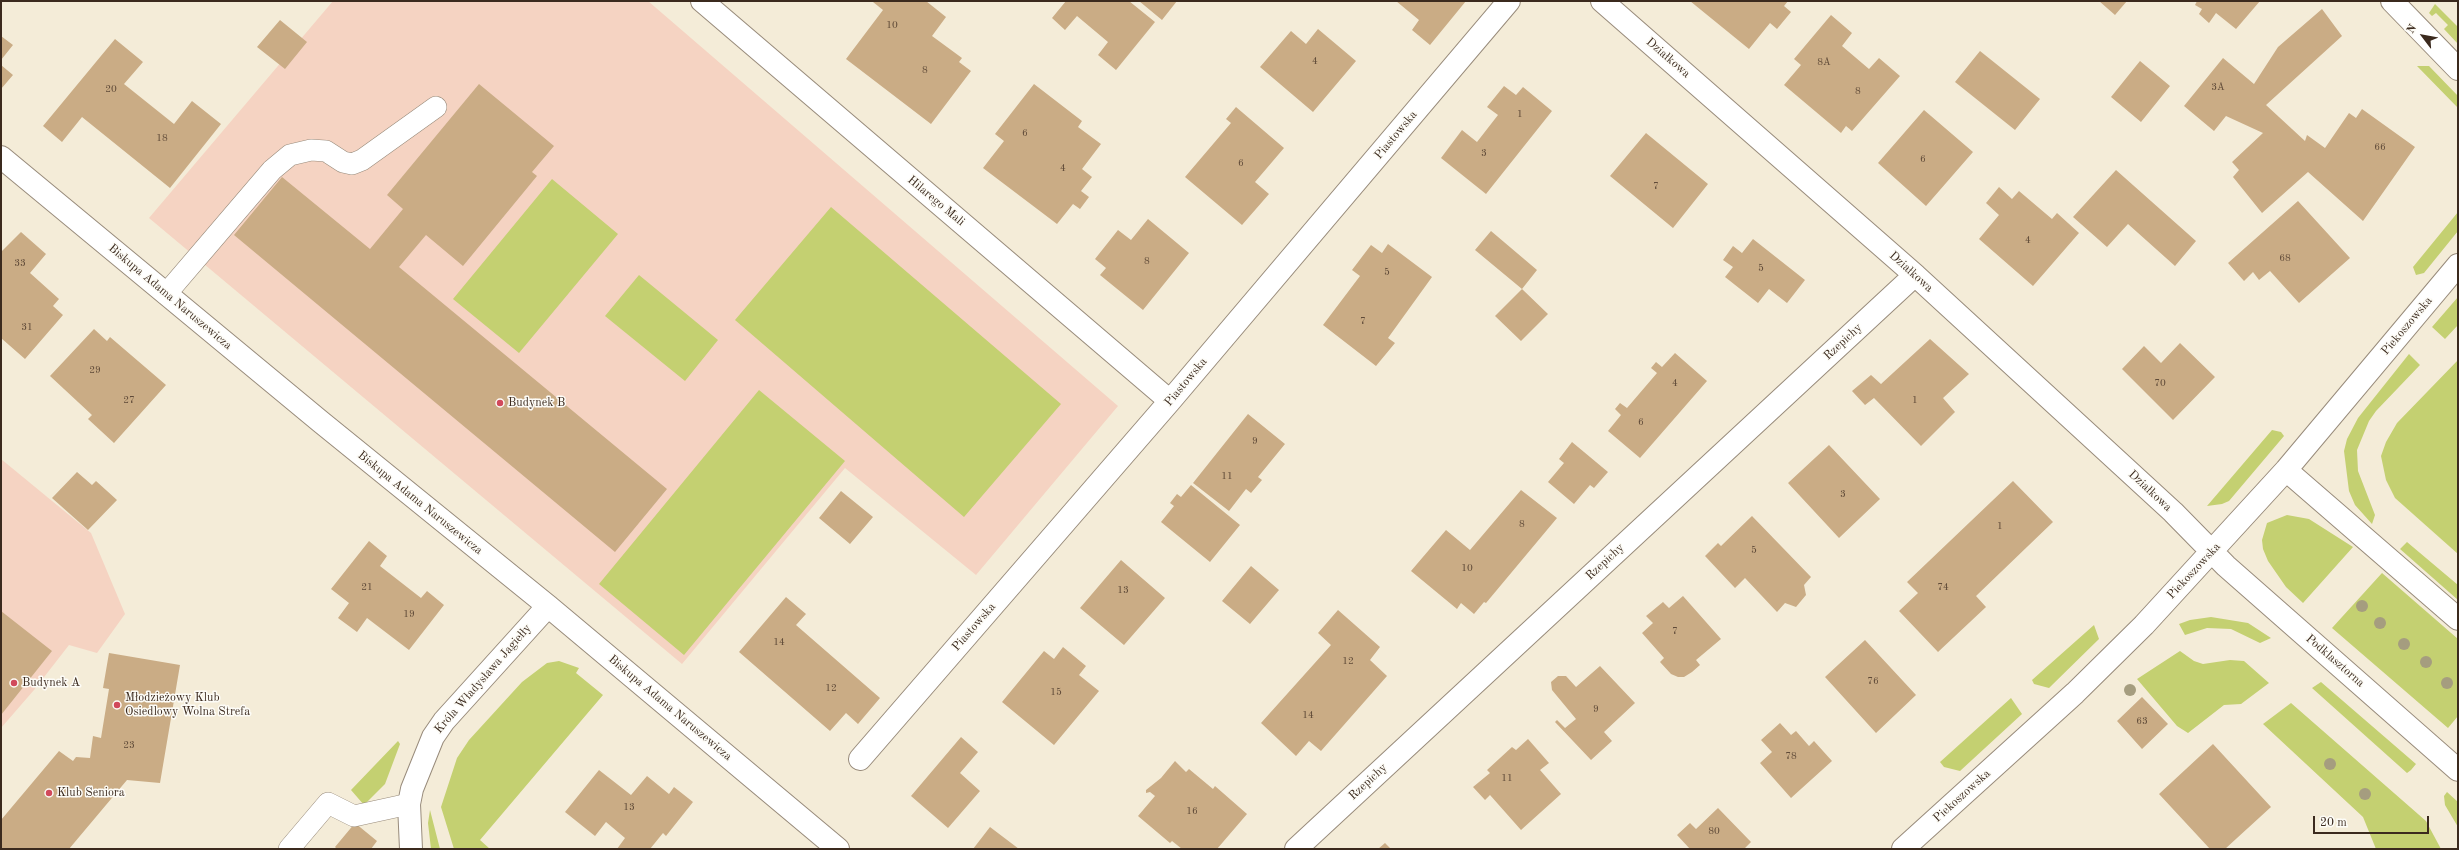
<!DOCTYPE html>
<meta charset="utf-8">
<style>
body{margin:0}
#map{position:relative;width:2459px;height:850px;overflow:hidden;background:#f4ecd8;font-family:"Old Standard TT",serif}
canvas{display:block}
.frame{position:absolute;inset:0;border:2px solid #3b2a1e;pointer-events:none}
.north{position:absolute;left:2403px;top:16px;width:40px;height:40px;-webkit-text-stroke:3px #fdfcf7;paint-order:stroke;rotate:302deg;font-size:11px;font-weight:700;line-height:16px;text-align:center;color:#3b2a1e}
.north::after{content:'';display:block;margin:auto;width:14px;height:18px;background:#3b2a1e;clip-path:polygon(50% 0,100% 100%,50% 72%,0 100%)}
.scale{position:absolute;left:2313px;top:816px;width:116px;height:18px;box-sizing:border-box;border:2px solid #3b2a1e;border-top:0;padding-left:5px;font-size:12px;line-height:14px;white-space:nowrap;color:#3b2a1e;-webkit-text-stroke:3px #fdfcf7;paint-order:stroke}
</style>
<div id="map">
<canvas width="2459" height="850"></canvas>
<div class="frame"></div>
<div class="north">N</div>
<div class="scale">20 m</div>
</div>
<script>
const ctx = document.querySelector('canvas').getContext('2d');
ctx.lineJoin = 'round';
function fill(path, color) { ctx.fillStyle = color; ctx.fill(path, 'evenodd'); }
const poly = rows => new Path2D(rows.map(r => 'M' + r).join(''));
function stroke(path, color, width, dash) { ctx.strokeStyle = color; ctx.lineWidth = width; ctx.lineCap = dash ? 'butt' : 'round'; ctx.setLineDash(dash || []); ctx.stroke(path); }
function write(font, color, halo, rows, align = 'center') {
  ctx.font = font + ' "Old Standard TT",serif'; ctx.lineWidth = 3; ctx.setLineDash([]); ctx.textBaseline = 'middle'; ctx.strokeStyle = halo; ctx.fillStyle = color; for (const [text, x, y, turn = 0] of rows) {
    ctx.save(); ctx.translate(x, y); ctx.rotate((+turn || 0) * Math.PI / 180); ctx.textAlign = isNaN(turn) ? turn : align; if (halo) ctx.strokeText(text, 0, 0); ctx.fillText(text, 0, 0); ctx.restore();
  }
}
fill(poly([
 [333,1,648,1,1118,406,976,575,845,468,682,664,149,218],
 [1,459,91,533,125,614,97,653,69,645,34,690,1,728]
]), '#f5d3c2');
fill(poly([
 [2435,4,2458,27,2458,44,2444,29,2448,25,2436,13,2432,16,2429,13],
 [2417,66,2429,66,2458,96,2458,108],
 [552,179,618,234,519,353,453,299],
 [831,207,1061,404,964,517,735,320],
 [2458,212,2458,231,2424,273,2416,275,2413,267],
 [639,275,718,340,685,381,605,316],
 [2458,297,2458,325,2445,339,2432,327],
 [2409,354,2420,365,2376,411,2369,421,2357,450,2358,471,2375,515,2372,524,2355,505,2349,491,2344,451,2347,439,2358,418],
 [2458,360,2458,554,2395,498,2386,480,2381,456,2386,442,2397,423],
 [759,390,845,461,684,655,599,584],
 [2272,430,2281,432,2284,436,2229,501,2222,504,2207,506],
 [2287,515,2309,519,2353,547,2303,603,2286,587,2268,561,2263,549,2262,540,2267,523],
 [2407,542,2458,585,2458,600,2400,549],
 [2382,573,2458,639,2458,716,2448,728,2332,628],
 [2211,617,2248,623,2271,638,2260,643,2231,629,2207,628,2185,635,2179,624,2190,620],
 [2094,625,2099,639,2049,688,2034,684,2032,680],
 [2180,651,2194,661,2203,664,2230,660,2244,661,2269,683,2241,704,2224,705,2188,733,2177,726,2137,679],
 [559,661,579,668,576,673,603,695,480,840,490,849,454,849,441,807,457,758,469,740,522,682,547,663],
 [2321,682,2416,764,2411,770,2407,773,2312,688],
 [2011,698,2022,714,1960,771,1944,767,1940,762],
 [2291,703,2426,821,2441,849,2376,849,2363,817,2263,724],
 [398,741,400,744,385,784,364,805,351,790],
 [2447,792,2458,802,2458,827,2445,805,2444,796],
 [430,810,440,849,431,849,428,823]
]), '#c4d071');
fill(poly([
 [874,1,926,1,946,17,932,36,962,58,959,62,971,71,931,124,846,59,883,10,873,2],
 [1066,1,1129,1,1155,22,1116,70,1098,55,1108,42,1077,16,1065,30,1052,18],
 [1139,1,1177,1,1162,20],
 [1396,1,1466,1,1430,45,1412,30,1419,20],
 [1690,1,1788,1,1784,6,1791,12,1777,29,1770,23,1749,49],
 [2099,1,2127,1,2115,15],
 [2197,1,2260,1,2236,29,2216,13,2209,23,2199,14,2202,9,2195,5],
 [2322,9,2342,36,2266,105,2305,141,2307,135,2325,148,2349,113,2356,118,2362,109,2415,147,2363,221,2308,172,2262,213,2233,177,2239,170,2232,162,2263,133,2226,116,2214,131,2184,106,2223,58,2254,84,2278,47],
 [1831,15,1852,33,1842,46,1869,69,1879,58,1900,76,1852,131,1846,126,1841,133,1784,85,1801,65,1794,59],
 [280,20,307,42,285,69,257,47],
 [1318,29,1356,61,1313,112,1260,67,1291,31,1306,44],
 [1,36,13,45,1,60],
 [115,39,143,62,124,84,174,124,192,101,221,124,170,188,82,117,62,142,43,126],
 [1980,51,2040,99,2015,130,1955,82],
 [2140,61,2170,86,2141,122,2111,97],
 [1,65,13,75,1,89],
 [479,84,554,146,532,172,537,176,463,266,426,235,399,267,667,489,615,552,234,235,282,177,370,249,403,209,387,195],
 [1034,84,1082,121,1078,127,1101,144,1082,169,1092,177,1081,191,1089,197,1080,209,1073,204,1057,224,983,168,1004,141,995,134],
 [1504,86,1516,95,1523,87,1552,111,1486,194,1441,158,1462,130,1477,142,1498,115,1487,107],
 [1236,107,1284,148,1255,182,1269,194,1242,225,1185,177,1231,123,1226,119],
 [1924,110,1973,152,1926,206,1878,163],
 [1646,133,1708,184,1673,228,1610,176],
 [2116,170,2196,241,2175,266,2128,224,2107,247,2073,217],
 [1999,187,2012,199,2019,191,2052,219,2057,213,2079,233,2033,286,1979,239,1999,215,1986,203],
 [2298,201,2350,258,2299,303,2270,271,2259,280,2253,272,2244,281,2228,263],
 [1148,219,1189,253,1143,310,1100,275,1106,268,1095,259,1118,230,1131,240],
 [1491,231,1537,270,1522,289,1475,250],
 [21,232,46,254,30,273,59,299,53,306,63,315,25,359,1,338,1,252],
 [1753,239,1805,280,1787,303,1769,289,1758,303,1725,277,1733,267,1723,260,1733,246,1742,253],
 [1388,244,1432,277,1388,338,1395,343,1376,366,1323,325,1360,276,1352,270,1371,245,1382,253],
 [1522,289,1548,314,1521,341,1495,316],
 [94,329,107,341,110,337,166,385,114,443,88,419,92,415,50,376],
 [1930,339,1969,374,1943,398,1955,412,1921,446,1874,398,1865,405,1852,391,1871,375,1881,384],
 [2180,343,2215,377,2173,420,2122,369,2144,346,2161,363],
 [1675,353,1707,381,1640,458,1608,431,1621,415,1615,409,1620,403,1627,408,1657,373,1651,368,1656,362,1662,367],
 [1248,414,1285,444,1258,477,1262,480,1251,493,1246,489,1229,511,1193,483],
 [1572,442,1608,472,1594,488,1590,485,1574,504,1548,482,1564,463,1559,459],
 [1829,445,1880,499,1839,538,1788,483],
 [77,472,92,485,96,481,117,500,88,530,52,498],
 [2013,481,2053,522,1976,596,1986,607,1938,652,1899,611,1918,593,1907,582],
 [1191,485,1240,525,1210,562,1161,522,1174,506,1170,503,1177,494,1181,497],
 [1521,490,1557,518,1486,603,1484,602,1474,614,1461,603,1457,609,1411,571,1446,530,1470,550],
 [841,491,873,517,850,544,819,518],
 [1752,516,1811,577,1804,585,1806,595,1796,607,1785,603,1777,612,1745,578,1735,588,1705,556,1718,543,1721,546],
 [369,541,387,556,380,566,421,598,427,591,444,605,409,650,367,618,357,632,338,618,349,603,331,589],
 [1121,560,1165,598,1124,645,1080,608],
 [1251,566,1279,590,1250,624,1222,601],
 [1683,596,1721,639,1696,660,1700,665,1692,672,1684,677,1678,677,1671,674,1660,662,1664,658,1642,633,1653,623,1646,616,1663,602,1669,608],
 [786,597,806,614,796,625,880,698,858,724,846,713,830,731,739,652],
 [1338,610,1380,647,1370,660,1387,676,1321,751,1309,741,1296,756,1261,723,1331,645,1318,633],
 [1,611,52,651,1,715],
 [1865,640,1916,695,1876,733,1825,677],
 [1063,647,1086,666,1079,675,1099,691,1054,745,1002,702,1044,651,1054,659],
 [109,653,180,665,160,783,127,780,69,849,1,849,1,820,59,751,73,761,76,757,90,758,93,736,101,738,109,689,103,688],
 [1600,666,1635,703,1604,732,1612,741,1591,760,1555,722,1557,720,1565,728,1576,719,1552,690,1551,682,1558,676,1566,676,1576,687],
 [2142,697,2168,724,2142,749,2117,721],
 [1780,723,1791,735,1796,731,1809,746,1814,741,1832,761,1791,798,1760,763,1772,752,1761,740],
 [961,737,978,752,960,773,980,791,948,828,911,796],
 [1528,739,1549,763,1540,770,1561,794,1521,830,1490,795,1485,800,1473,787,1490,773,1487,770,1512,747,1516,750],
 [2213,744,2271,807,2225,849,2210,849,2159,794],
 [1175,761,1186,772,1189,769,1213,789,1215,786,1247,814,1217,849,1182,849,1172,841,1170,843,1138,816,1155,796,1150,792,1146,793,1146,790,1161,778],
 [599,770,631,795,647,776,669,794,674,787,693,802,666,836,663,833,650,849,617,849,625,838,606,822,595,836,565,812],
 [1718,808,1751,842,1744,849,1690,849,1677,835,1690,823,1696,829],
 [355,823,377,841,371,849,337,849,335,847],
 [990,827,1019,849,973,849],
 [1385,843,1391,849,1378,849]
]), '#caac85');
const service = poly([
 [166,294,272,170,290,155,311,150,326,151,343,162,352,164,362,160,436,107],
 [289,849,328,803,354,816,409,804]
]);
const minor = poly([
 [702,1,1170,401],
 [1602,1,1915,275,2173,512,2226,566,2458,770],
 [2392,1,2458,69],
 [1,157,321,422,548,606,838,849],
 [2286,470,2458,619],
 [860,759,1170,401,1509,1],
 [411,849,409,804,412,789,433,737,444,721,548,606],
 [1296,849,1915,275],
 [1903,849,2075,693,2144,625,2286,470,2458,265]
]);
stroke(service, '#988b7b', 22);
stroke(minor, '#988b7b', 24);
stroke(service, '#fff', 21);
stroke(minor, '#fff', 22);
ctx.fillStyle = '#a59d7f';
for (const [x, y] of [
 [2362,606],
 [2380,623],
 [2404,644],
 [2426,662],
 [2447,683],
 [2130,690],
 [2330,764],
 [2365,794]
]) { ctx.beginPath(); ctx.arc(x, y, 6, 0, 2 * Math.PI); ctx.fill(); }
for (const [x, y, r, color] of [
 [500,403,4,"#d1495b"],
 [14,683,4,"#d1495b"],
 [117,705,4,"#d1495b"],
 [49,793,4,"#d1495b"]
]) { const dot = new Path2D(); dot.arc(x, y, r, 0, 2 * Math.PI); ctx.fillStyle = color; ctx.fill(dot); stroke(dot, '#fdfcf7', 1.5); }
write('10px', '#5f4a38', null, [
 ["10",892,25],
 ["4",1315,61],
 ["8A",1824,62],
 ["8",925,70],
 ["3A",2218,87],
 ["20",111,89],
 ["8",1858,91],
 ["1",1520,114],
 ["6",1025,133],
 ["18",162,138],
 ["66",2380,147],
 ["3",1484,153],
 ["6",1923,159],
 ["6",1241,163],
 ["4",1063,168],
 ["7",1656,186],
 ["4",2028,240],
 ["68",2285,258],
 ["8",1147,261],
 ["33",20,263],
 ["5",1761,268],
 ["5",1387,272],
 ["7",1363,321],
 ["31",27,327],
 ["29",95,370],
 ["4",1675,383],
 ["70",2160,383],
 ["27",129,400],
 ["1",1915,400],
 ["6",1641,422],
 ["9",1255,441],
 ["11",1227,476],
 ["3",1843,494],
 ["8",1522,524],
 ["1",2000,526],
 ["5",1754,550],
 ["10",1467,568],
 ["21",367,587],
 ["74",1943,587],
 ["13",1123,590],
 ["19",409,614],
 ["7",1675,631],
 ["14",779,642],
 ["12",1348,661],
 ["76",1873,681],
 ["12",831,688],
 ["15",1056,692],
 ["9",1596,709],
 ["14",1308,715],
 ["63",2142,721],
 ["23",129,745],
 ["78",1791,756],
 ["11",1507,778],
 ["13",629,807],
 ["16",1192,811],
 ["80",1714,831]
]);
write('12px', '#3b2a1e', '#fdfcf7', [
 ["Działkowa",1668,58,41],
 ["Piastowska",1396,135,-50],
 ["Hilarego Mali",936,201,40],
 ["Działkowa",1911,272,42],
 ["Biskupa Adama Naruszewicza",170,297,40],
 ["Piekoszowska",2407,326,-50],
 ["Rzepichy",1843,342,-43],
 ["Piastowska",1186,382,-50],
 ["Działkowa",2150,491,43],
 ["Biskupa Adama Naruszewicza",420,503,39],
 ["Rzepichy",1605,562,-43],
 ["Piekoszowska",2194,571,-47],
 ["Piastowska",974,627,-49],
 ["Podklasztorna",2335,661,41],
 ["Króla Władysława Jagiełły",483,679,-49],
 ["Biskupa Adama Naruszewicza",670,708,40],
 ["Rzepichy",1368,782,-43],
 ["Piekoszowska",1962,796,-42]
]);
write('12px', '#3b2a1e', '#fdfcf7', [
 ["Budynek B",508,403],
 ["Budynek A",22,683],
 ["Młodzieżowy Klub",125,698],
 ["Osiedlowy Wolna Strefa",125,712],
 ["Klub Seniora",57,793]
], 'left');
</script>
